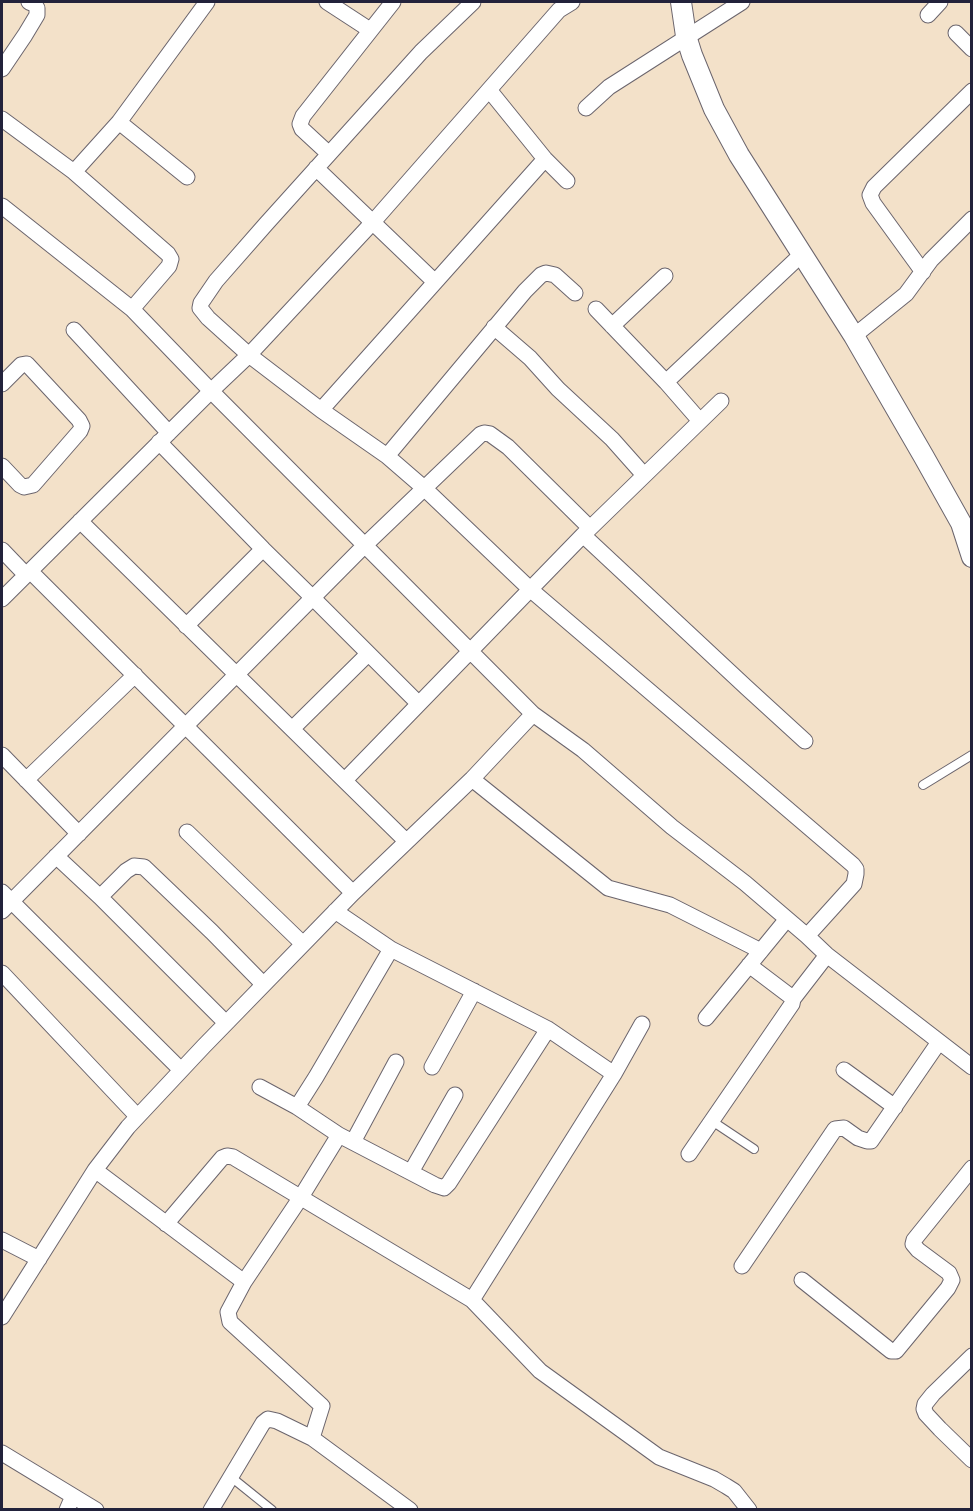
<!DOCTYPE html>
<style>
body{margin:0}
#map{position:relative;width:973px;height:1511px;overflow:hidden;background:#f3e1c9;font-family:"Playpen Sans",sans-serif}
canvas{display:block}
.frame{position:absolute;inset:0;border:3px solid #22223b;pointer-events:none}
</style>
<div id="map">
<canvas width="973" height="1511"></canvas>
<div class="frame"></div>
</div>
<script>
const ctx = document.querySelector('canvas').getContext('2d');
ctx.lineJoin = 'round';
const poly = rows => new Path2D(rows.map(r => 'M' + r).join(''));
function stroke(path, color, width, dash) { ctx.strokeStyle = color; ctx.lineWidth = width; ctx.lineCap = dash ? 'butt' : 'round'; ctx.setLineDash(dash || []); ctx.stroke(path); }
const service = poly([
 [923,785,972,755],
 [712,1121,754,1149],
 [231,1477,272,1510]
]);
const minor = poly([
 [327,2,370,30],
 [473,2,421,52,266,224,216,281,201,303,200,308,208,318,249,355,321,410,387,456,424,488,531,590,853,865,856,869,856,874,854,884,807,936],
 [928,15,940,2],
 [956,33,972,49],
 [2,69,25,35,37,15,37,8,34,4,29,2],
 [490,91,545,159,567,181],
 [586,108,609,87,742,2],
 [2,119,74,172,168,254,171,259,169,266,132,309],
 [119,122,187,177],
 [329,154,302,129,300,124,303,116,393,2],
 [316,168,435,282],
 [74,172,119,122,207,2],
 [2,206,132,309,211,391,533,714,583,750,672,827,745,883,807,936,827,955,972,1067],
 [923,272,873,203,870,195,874,187,972,91],
 [596,309,666,382,700,421],
 [612,326,665,276],
 [494,327,530,358,558,389,612,439,644,475],
 [74,330,169,433],
 [854,336,906,294,931,260,972,219],
 [666,382,802,254],
 [2,384,21,365,27,364,79,420,82,426,80,431,33,485,24,487,20,485,2,466],
 [321,410,545,159],
 [159,442,263,549,313,598,418,703],
 [387,456,525,291,541,275,546,273,555,275,575,293],
 [80,521,406,841],
 [583,535,747,688,805,741],
 [2,550,26,575],
 [30,571,353,893],
 [2,599,211,391,249,355,373,222,559,10,572,2],
 [186,626,263,549],
 [292,729,368,654],
 [2,755,79,834],
 [472,779,608,888,670,905,761,951],
 [26,780,135,675],
 [345,780,583,535,721,401],
 [187,832,303,944],
 [56,856,100,897,226,1023],
 [2,892,181,1070],
 [100,897,126,871,134,866,144,867,212,932,263,984],
 [2,911,365,545,481,434,484,433,490,434,508,447,590,528],
 [335,911,391,949,548,1029,614,1074],
 [2,973,137,1116],
 [793,999,827,955],
 [706,1018,787,919],
 [432,1067,474,991],
 [844,1070,895,1107],
 [260,1087,297,1107,339,1135,435,1185,444,1188,449,1183,548,1029],
 [297,1107,316,1077,391,949],
 [353,1142,396,1062],
 [689,1154,792,1004,793,999,790,996,749,965],
 [95,1170,244,1282],
 [411,1172,455,1095],
 [166,1224,222,1158,227,1156,233,1157,472,1300,540,1371,659,1457,714,1479,726,1486,734,1491,749,1510],
 [2,1240,39,1259],
 [742,1266,835,1129,844,1128,858,1138,867,1141,871,1141,939,1042],
 [802,1280,891,1351,896,1351,948,1288,952,1280,949,1273,918,1250,913,1244,914,1240,972,1168],
 [472,1300,614,1074,642,1024],
 [2,1317,95,1170,128,1127,203,1047,353,893,472,779,533,714],
 [972,1356,933,1394,925,1404,924,1409,926,1414,940,1429,972,1460],
 [312,1438,322,1406,230,1322,228,1312,244,1282,301,1197,339,1135],
 [2,1453,96,1510],
 [67,1510,73,1496],
 [211,1510,263,1423,268,1419,277,1421,312,1438,410,1510]
]);
const tertiary = poly([
 [681,2,686,36,692,55,714,109,739,155,854,336,924,457,961,523,972,557]
]);
stroke(service, '#6b656d', 10);
stroke(minor, '#6b656d', 17);
stroke(tertiary, '#6b656d', 22);
stroke(service, '#fff', 8);
stroke(minor, '#fff', 15);
stroke(tertiary, '#fff', 20);
</script>
